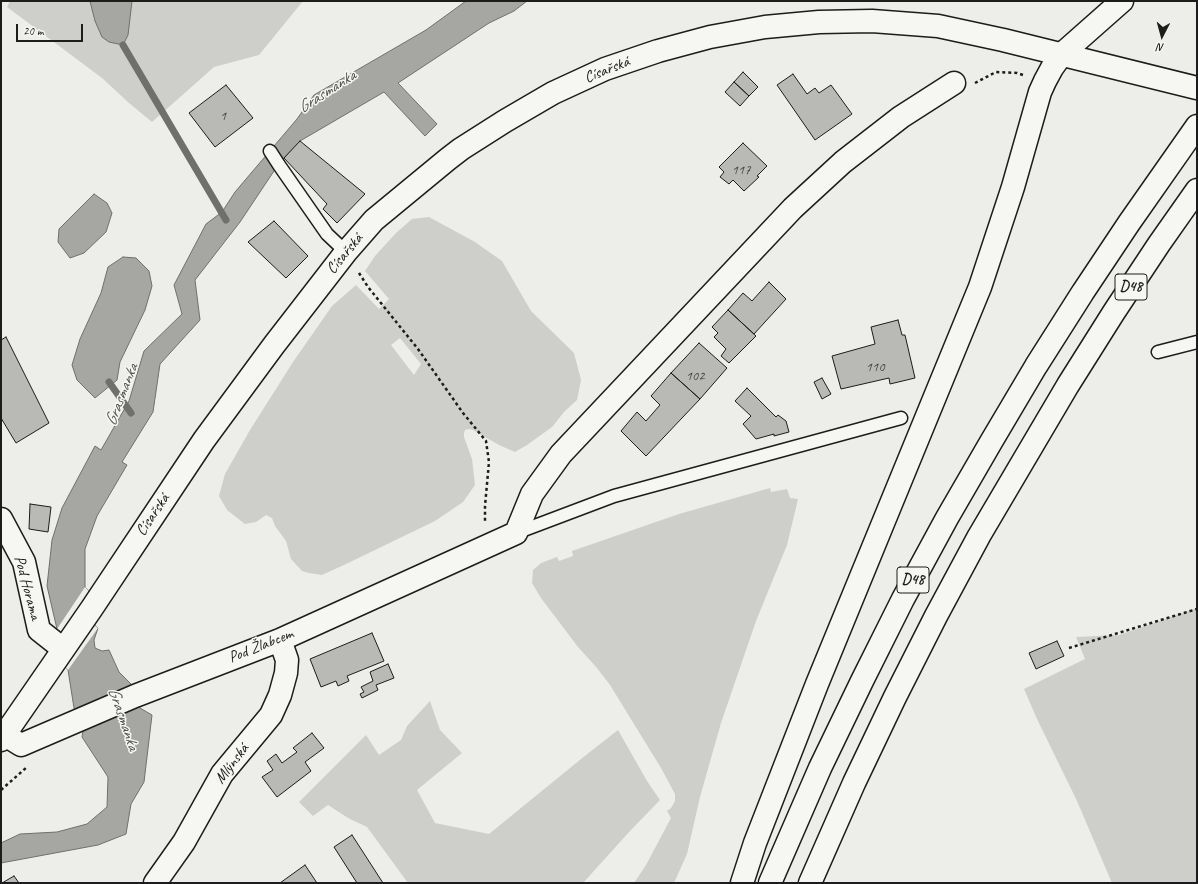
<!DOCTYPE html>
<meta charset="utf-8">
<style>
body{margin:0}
#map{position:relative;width:1198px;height:884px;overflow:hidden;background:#edede9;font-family:Caveat,sans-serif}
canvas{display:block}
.frame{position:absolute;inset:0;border:2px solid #1c1c1c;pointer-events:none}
.north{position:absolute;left:1142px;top:16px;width:40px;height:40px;-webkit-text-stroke:3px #f6f6f2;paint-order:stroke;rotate:186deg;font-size:11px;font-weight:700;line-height:16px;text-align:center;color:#1c1c1c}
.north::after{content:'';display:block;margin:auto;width:14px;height:18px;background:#1c1c1c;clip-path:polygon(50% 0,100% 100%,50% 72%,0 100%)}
.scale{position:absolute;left:16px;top:24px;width:67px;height:18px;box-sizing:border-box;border:2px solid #1c1c1c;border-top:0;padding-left:5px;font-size:12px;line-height:14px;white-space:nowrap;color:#1c1c1c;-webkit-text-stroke:3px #f6f6f2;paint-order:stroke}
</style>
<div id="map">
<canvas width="1198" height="884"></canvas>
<div class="frame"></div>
<div class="north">N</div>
<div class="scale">20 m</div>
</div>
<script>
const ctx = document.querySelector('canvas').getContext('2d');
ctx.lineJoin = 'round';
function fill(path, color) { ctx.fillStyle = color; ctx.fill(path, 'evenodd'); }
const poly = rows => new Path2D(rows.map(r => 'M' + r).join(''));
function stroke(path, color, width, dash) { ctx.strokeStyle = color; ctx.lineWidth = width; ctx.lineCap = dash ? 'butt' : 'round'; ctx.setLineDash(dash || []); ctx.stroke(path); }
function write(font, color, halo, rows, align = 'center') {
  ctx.font = font + ' Caveat,sans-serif'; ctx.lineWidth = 3; ctx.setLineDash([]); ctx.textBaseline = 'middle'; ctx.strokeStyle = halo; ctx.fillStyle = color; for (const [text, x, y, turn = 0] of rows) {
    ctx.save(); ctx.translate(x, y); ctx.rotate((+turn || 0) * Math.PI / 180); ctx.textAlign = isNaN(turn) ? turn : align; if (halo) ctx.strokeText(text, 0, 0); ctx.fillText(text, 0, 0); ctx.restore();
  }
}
fill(poly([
 [10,1,303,1,259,55,214,67,152,122,129,103,102,78,7,7],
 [429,217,475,242,502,261,531,311,574,353,581,380,577,400,564,412,552,427,527,445,515,452,499,445,473,430,469,429,465,430,464,433,464,437,472,459,475,485,463,502,435,521,346,564,322,575,309,573,302,571,291,559,286,541,275,526,272,518,266,515,256,522,245,524,227,510,219,496,225,474,250,430,293,362,332,306,356,285,379,309,389,299,365,271,375,256,396,233,412,219],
 [400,338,421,364,414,375,391,345],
 [770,488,771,492,787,489,790,498,798,499,787,545,756,621,721,723,700,797,687,854,674,883,634,883,646,865,671,818,667,811,671,808,675,801,675,794,661,768,610,685,597,668,578,647,541,598,532,583,533,570,541,563,557,557,559,561,573,556,572,551,679,514],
 [1197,608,1197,883,1112,883,1077,801,1037,719,1024,689,1085,659,1076,637,1119,635],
 [430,701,440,730,462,753,417,790,435,823,489,834,586,755,618,730,647,781,660,800,630,831,583,883,408,883,367,827,348,818,328,805,313,816,299,802,366,735,379,755,401,740,407,726]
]), '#cececb');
const water = poly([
 [90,1,132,1,128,35,123,45,109,42,102,37,95,21,90,1],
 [466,1,527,1,514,11,489,23,398,83,437,124,425,136,384,92,300,141,284,158,274,171,240,222,195,280,200,320,160,364,153,412,122,462,127,465,97,516,85,549,85,587,88,590,95,626,98,628,94,640,95,648,102,651,109,650,119,672,131,684,140,708,152,715,144,782,131,804,126,834,98,845,1,863,1,843,20,834,57,832,87,824,107,807,108,777,82,737,83,731,74,708,68,670,65,667,60,631,57,629,47,586,52,540,62,508,95,446,101,450,129,401,144,351,182,314,174,285,206,224,222,212,235,192,297,119,314,95,426,30,466,1],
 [94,194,107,203,112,213,106,232,84,253,70,258,58,242,59,229,94,194],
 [123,257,136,258,149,271,152,286,145,310,120,362,117,380,95,398,77,380,72,365,80,339,101,293,108,267,123,257]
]);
fill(water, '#a6a6a3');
stroke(water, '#6f6f6d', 1);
fill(poly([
 [85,587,88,590,95,626,98,628,68,670,65,667,60,631,57,629]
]), '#edede9');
stroke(poly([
 [123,45,226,220],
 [109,382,131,413]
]), '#6f6f6d', 7);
const building = poly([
 [743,72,758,87,749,96,734,82,743,72],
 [793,74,807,94,815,88,819,93,831,85,852,114,815,140,777,85,793,74],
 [734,82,749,96,740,106,725,92,734,82],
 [226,85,253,118,215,147,189,113,226,85],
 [300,141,365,194,337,223,323,209,327,204,284,158,300,141],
 [743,143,767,166,757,176,759,177,744,191,733,180,729,184,720,177,724,172,719,167,743,143],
 [274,221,308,256,286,278,248,242,274,221],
 [769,282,786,299,754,334,728,310,743,293,752,301,769,282],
 [728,310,756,336,729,363,721,356,726,349,714,337,718,333,712,327,728,310],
 [898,320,902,335,905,335,915,378,890,384,889,378,841,389,832,356,875,344,871,327,898,320],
 [6,337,49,423,16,443,1,418,1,340,6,337],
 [699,343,727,368,700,399,671,373,699,343],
 [671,373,700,399,646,456,621,431,637,412,646,421,660,405,651,396,671,373],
 [822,378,831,394,822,399,814,382,822,378],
 [747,388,776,417,778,415,786,421,789,432,774,436,774,434,756,439,743,424,751,416,735,401,747,388],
 [30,504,51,507,48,532,29,529,30,504],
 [372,633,384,661,347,676,349,681,338,686,336,681,321,687,310,659,372,633],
 [1057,641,1064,656,1036,669,1029,653,1057,641],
 [388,664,394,678,376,685,378,690,362,698,360,694,364,692,361,687,373,681,370,672,388,664],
 [312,733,324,748,305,762,311,771,277,797,262,777,273,770,267,761,276,754,282,763,297,752,293,748,312,733],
 [352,835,383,883,357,883,334,847,352,835],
 [305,865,317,883,280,883,305,865],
 [14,876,19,883,2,883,14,876]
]);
fill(building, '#b9b9b6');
stroke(building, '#1c1c1c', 1);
const service = poly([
 [270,151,279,165,327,234,346,252],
 [1158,352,1197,342],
 [516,533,614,496,901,418]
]);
const minor = poly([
 [1,519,24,562,39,630,63,649],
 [5,735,21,745,135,696,280,640,516,533,532,494,561,454,793,208,843,162,901,117,954,83],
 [155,883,184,842,222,774,271,715,280,695,286,673,287,660,280,640]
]);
const tertiary = poly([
 [1,740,92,608,204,440,274,345,346,252,374,220,448,159,461,149,505,121,553,93,605,69,658,51,710,37,765,27,819,22,872,21,938,26,1003,40,1197,88]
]);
const motorway = poly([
 [742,883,755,843,817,684,980,287,1013,187,1040,92,1045,81,1052,68,1062,54,1122,1],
 [770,883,820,768,862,681,903,599,947,518,991,442,1036,366,1083,292,1129,223,1197,126],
 [810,883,854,783,895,697,936,616,979,536,1068,385,1114,312,1159,244,1197,190]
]);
stroke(service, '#1c1c1c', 15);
stroke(minor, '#1c1c1c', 25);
stroke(tertiary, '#1c1c1c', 25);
stroke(motorway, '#1c1c1c', 25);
stroke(poly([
 [975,83,996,72,1017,73,1023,75],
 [359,273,368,287,418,349,463,413,486,441,489,462,485,506,485,522],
 [1069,648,1197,609],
 [1,790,27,767]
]), '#1c1c1c', 2.5, [3, 3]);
stroke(service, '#f6f6f2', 12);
stroke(minor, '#f6f6f2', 22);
stroke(tertiary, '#f6f6f2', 22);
stroke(motorway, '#f6f6f2', 22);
write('14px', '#434342', null, [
 ["1",223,116],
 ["117",741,170],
 ["110",875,367],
 ["102",695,376]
]);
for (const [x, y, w] of [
 [1131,287,32],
 [913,580,32]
]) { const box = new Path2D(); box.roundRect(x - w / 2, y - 13, w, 26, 3); ctx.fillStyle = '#f6f6f2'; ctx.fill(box); stroke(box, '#1c1c1c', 1); }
write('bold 15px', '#1c1c1c', null, [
 ["D48",1131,287],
 ["D48",913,580]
]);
write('16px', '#1c1c1c', '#f6f6f2', [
 ["Císařská",607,70,-22],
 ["Císařská",345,254,-50],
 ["Císařská",153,515,-56],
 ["Pod Horama",27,588,75],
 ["Pod Žlabcem",261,646,-22],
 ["Mlýnská",232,764,-53]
]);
write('italic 17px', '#535352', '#f6f6f2', [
 ["Grasmanka",327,92,-33],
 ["Grasmanka",122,395,-69],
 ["Grasmanka",123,719,71]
]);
</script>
